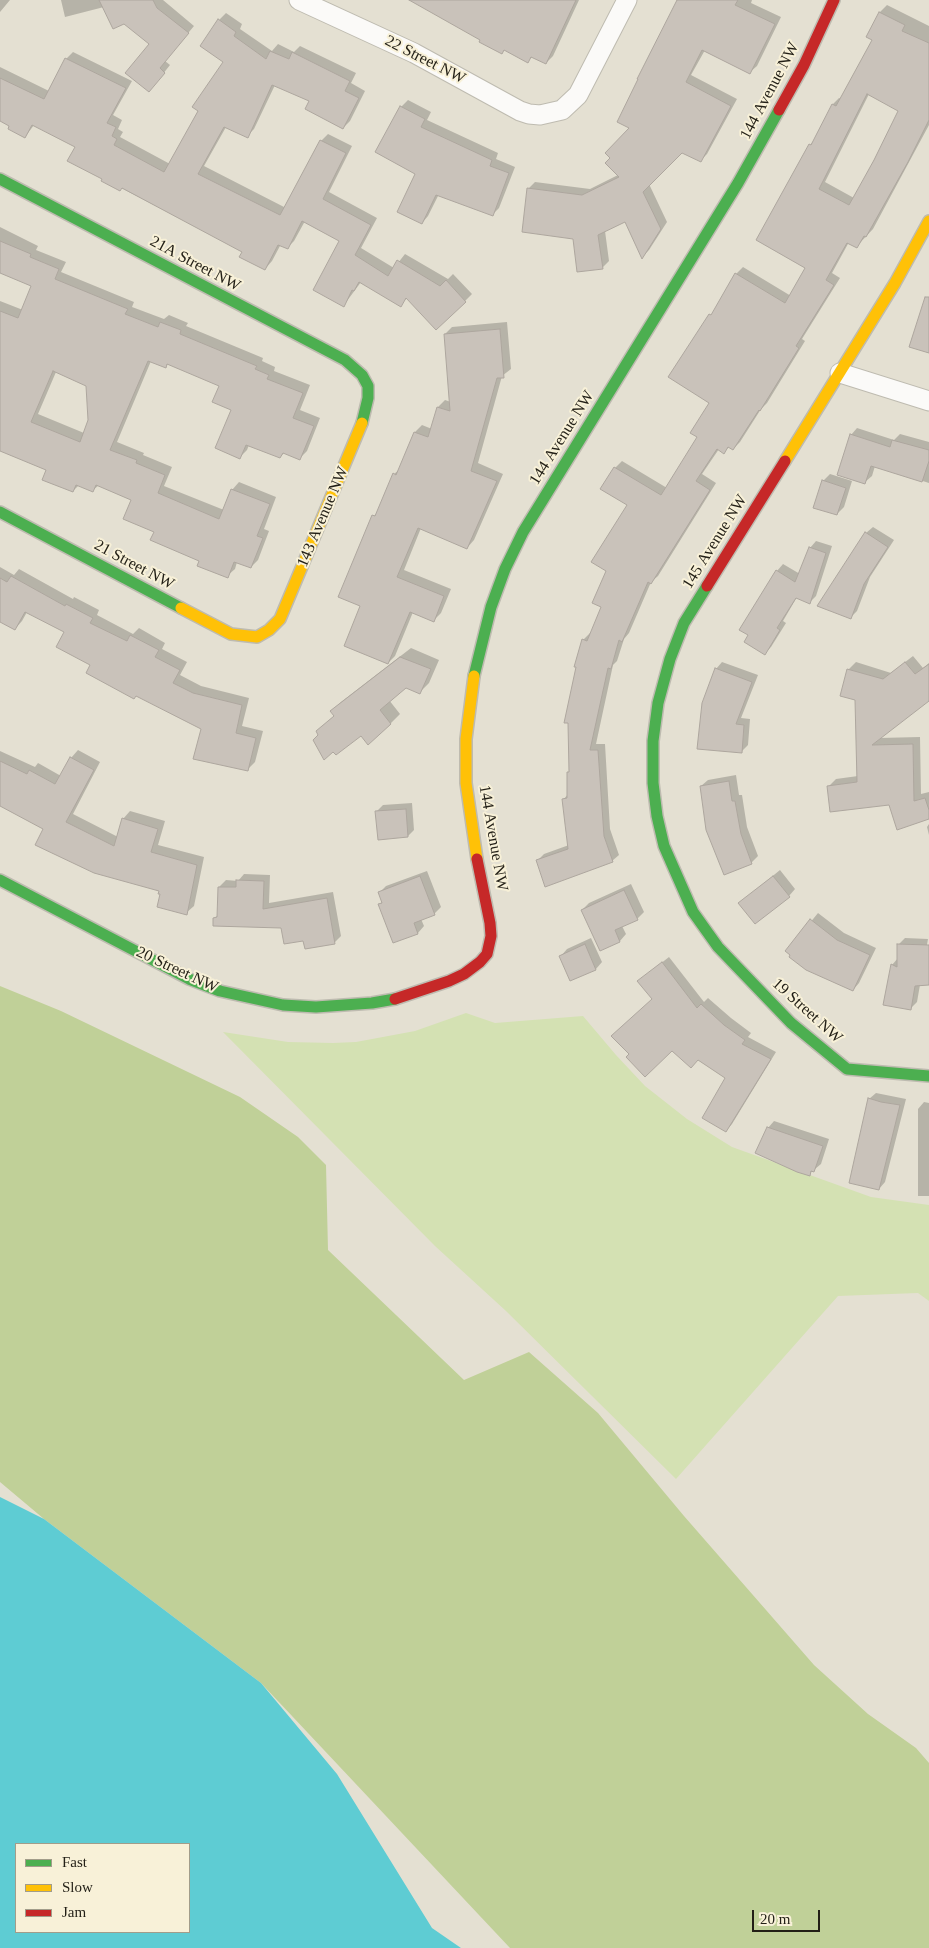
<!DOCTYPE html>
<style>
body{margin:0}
#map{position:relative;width:929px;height:1948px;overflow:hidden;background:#e4e0d2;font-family:"Times New Roman",serif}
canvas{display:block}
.legend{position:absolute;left:15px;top:1843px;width:175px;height:90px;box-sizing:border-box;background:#f8f1d8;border:1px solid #a29d8a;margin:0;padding:6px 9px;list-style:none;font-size:15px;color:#221f16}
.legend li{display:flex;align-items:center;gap:10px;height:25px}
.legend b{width:25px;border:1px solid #a29d8a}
.scale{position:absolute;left:752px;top:1910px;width:68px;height:22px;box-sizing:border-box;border:2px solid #221f16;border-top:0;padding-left:6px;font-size:15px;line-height:18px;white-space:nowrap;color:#221f16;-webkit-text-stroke:4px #f8f1d8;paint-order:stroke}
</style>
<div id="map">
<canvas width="929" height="1948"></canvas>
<ul class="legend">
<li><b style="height:6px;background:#4caf50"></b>Fast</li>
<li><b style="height:6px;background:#ffc107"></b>Slow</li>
<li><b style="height:6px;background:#c62828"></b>Jam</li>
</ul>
<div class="scale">20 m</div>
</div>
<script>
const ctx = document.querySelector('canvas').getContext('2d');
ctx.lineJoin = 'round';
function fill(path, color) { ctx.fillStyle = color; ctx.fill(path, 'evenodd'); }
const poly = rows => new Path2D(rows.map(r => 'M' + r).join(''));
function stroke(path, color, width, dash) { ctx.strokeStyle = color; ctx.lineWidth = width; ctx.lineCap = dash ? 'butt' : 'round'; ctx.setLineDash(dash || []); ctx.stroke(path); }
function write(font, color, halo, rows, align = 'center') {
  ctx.font = font + ' "Times New Roman",serif'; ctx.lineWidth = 4; ctx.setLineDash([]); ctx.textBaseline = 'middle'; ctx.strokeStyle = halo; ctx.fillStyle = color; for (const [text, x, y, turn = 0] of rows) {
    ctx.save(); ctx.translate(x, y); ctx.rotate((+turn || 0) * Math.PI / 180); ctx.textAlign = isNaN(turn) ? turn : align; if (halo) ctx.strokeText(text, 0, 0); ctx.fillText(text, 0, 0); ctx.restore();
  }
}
fill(poly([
 [466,1013,495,1023,583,1016,616,1055,645,1086,687,1119,732,1147,871,1197,929,1205,929,1301,918,1293,838,1296,676,1479,506,1311,435,1246,223,1032,288,1042,333,1043,356,1042,415,1031]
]), '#d4e1b3');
fill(poly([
 [0,986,61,1011,240,1097,298,1137,326,1165,328,1250,464,1380,529,1352,598,1413,684,1516,814,1665,868,1714,916,1748,929,1763,929,1948,510,1948,261,1683,44,1519,0,1482]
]), '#c0d098');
fill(poly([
 [0,1497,44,1519,261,1683,337,1774,432,1928,461,1948,0,1948],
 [16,1844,189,1844,189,1932,16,1932]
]), '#5eccd3');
fill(poly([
 [0,0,10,0,0,12],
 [61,0,163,0,194,26,165,61,170,65,155,84,151,44,104,7,65,17],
 [412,0,579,0,553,56,546,63,533,56,528,61,505,49,502,53,482,39],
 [686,0,752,0,751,3,781,17,757,66,750,72,705,50,691,75,737,99,707,154,701,160,682,151,649,184,667,222,649,250,643,256,626,220,605,231,609,261,602,268,528,189,535,182,590,189,618,175,631,128],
 [887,5,929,26,929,125,873,229,857,246,849,242,832,273,840,278,802,339,805,341,767,403,761,409,740,442,733,449,730,446,724,452,719,449,702,474,716,483,658,576,651,582,629,633,624,639,617,661,613,665,596,744,605,744,610,829,619,855,612,861,537,861,544,854,569,845,564,799,568,794,568,773,570,770,583,640,590,633,592,633,603,606,608,570,628,504,615,468,622,461,667,488,699,437,710,403,684,354,716,309,736,274,743,267,791,296,807,268,810,145,815,139,833,104,839,98,842,99,873,39,868,37,880,12],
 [869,94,900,111,854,198,825,182],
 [226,13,242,24,240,29,272,51,278,44,294,52,300,46,356,73,351,83,365,91,350,121,343,128,311,101,275,85,254,129,247,136,226,127,204,166,286,208,321,141,328,134,352,146,329,192,377,218,361,248,394,268,405,254,448,279,453,274,472,294,465,301,407,298,400,305,361,282,344,305,340,240,305,221,294,241,287,248,281,244,272,261,265,269,244,252,104,179,76,146,34,125,25,137,11,125,0,120,0,67,49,91,66,59,73,52,132,81,113,115,122,120,118,129,123,132,120,137,170,164,224,62,219,20],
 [408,100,431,112,427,120,498,153,496,159,515,167,499,208,492,215,439,194,428,216,422,223,417,174,377,152,401,107],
 [0,227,38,246,36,250,66,262,61,272,134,302,132,307,164,319,169,315,188,323,186,326,263,358,262,361,275,367,274,371,310,385,300,410,320,418,307,451,300,458,285,452,280,457,249,445,247,450,240,457,232,409,220,385,168,364,165,367,151,361,117,442,144,453,143,455,172,467,164,486,224,510,232,490,239,482,276,497,264,529,269,531,258,560,251,567,237,562,235,569,227,576,155,531,133,499,99,485,92,491,79,485,73,491,47,469,0,450,0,301,23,310,33,286,0,272],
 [56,372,88,385,89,420,84,433,38,414],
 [507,322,511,369,502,376,478,463,503,474,474,540,467,548,421,528,404,570,451,589,441,613,434,620,413,612,395,656,388,663,362,605,374,516,379,510,394,474,400,469,415,432,422,425,432,429,438,407,445,400,451,402,445,334,452,327],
 [857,428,894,440,900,434,929,442,929,483,875,466,872,476,865,482,851,435],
 [830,474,852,481,844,507,837,514,823,481],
 [873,527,894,540,870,577,857,611,850,618,866,533],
 [816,541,832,546,816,596,810,602,797,597,783,621,786,623,771,647,765,653,777,571,783,564,800,574,810,548],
 [0,567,14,575,19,569,73,599,74,597,99,610,97,615,133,634,139,628,165,643,162,649,187,662,180,675,201,686,249,698,242,726,263,731,255,762,248,769,202,729,92,665,66,632,27,612,22,621,15,629,0,620],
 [411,648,439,660,429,683,420,692,406,687,389,700,400,714,391,723,368,743,361,734,320,735,317,731,335,715,331,711,341,702],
 [913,656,923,668,929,663,929,700,879,738,920,737,921,794,929,792,929,818,889,804,829,786,836,779,858,776,856,700,848,670,856,662,891,673],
 [722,662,758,675,741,718,750,719,748,745,741,752,716,669],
 [78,750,100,762,73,814,118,837,123,819,130,811,165,821,158,845,204,857,194,906,186,913,161,893,160,890,44,828,0,800,0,751,35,767,38,763,61,776,71,758],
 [736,775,739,795,742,795,747,827,758,856,752,862,725,873,701,786,708,780],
 [412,803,414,830,408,836,377,811,383,805],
 [929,824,929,835,927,827],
 [780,870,795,889,789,896,747,897],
 [427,871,441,907,434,914,421,919,424,926,418,933,394,942,380,904,383,901,380,892,386,886],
 [244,874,270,875,269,903,333,892,341,936,334,943,304,939,282,927,214,919,219,914,219,887,226,880,238,881],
 [631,884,644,912,637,919,622,926,626,934,620,941,600,949,582,910,589,903],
 [818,913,844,933,876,948,859,983,853,990,787,951],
 [591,938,602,962,596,969,571,979,561,956,567,949],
 [905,938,928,939,917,1002,910,1009,892,965,898,958,898,945],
 [669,957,704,1002,708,998,731,1018,751,1033,748,1037,776,1052,732,1124,726,1131,727,1078,653,999,646,975],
 [876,1093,906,1099,885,1182,879,1189,869,1099],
 [924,1102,929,1103,929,1196,918,1196,918,1109],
 [774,1121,829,1139,821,1164,809,1174,768,1128]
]), '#0003');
const building = poly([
 [99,0,153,0,157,8,189,33,160,68,165,73,149,92,125,73,149,44,124,24,113,29,99,0],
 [409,0,576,0,546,64,531,57,528,63,504,50,502,54,479,42,480,40,409,0],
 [677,0,738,0,735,5,775,24,750,74,702,50,686,82,731,106,701,162,682,153,643,192,661,229,642,259,625,222,598,235,603,269,577,272,573,239,522,232,527,188,582,195,619,177,605,163,610,158,605,153,629,128,617,122,638,79,637,79,677,0],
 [879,12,905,25,902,31,929,43,929,120,908,162,866,237,864,236,857,248,847,243,826,280,834,285,796,346,799,348,760,411,759,410,733,450,728,447,724,454,717,449,696,481,710,490,651,584,648,582,622,642,619,640,611,669,608,668,590,750,598,750,604,836,613,862,545,887,536,860,568,849,562,799,567,798,567,772,569,772,568,723,564,723,576,667,574,667,582,639,587,641,601,607,592,603,606,571,591,562,627,505,600,489,614,467,661,495,697,437,690,433,709,403,668,377,709,314,711,315,735,273,785,303,805,268,756,240,809,144,811,145,832,104,836,106,872,40,866,37,879,12],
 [867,94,898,111,874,160,849,205,819,189,867,94],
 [218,19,236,32,234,36,266,59,270,51,289,59,292,52,350,81,345,91,359,98,343,129,305,109,309,101,272,85,248,138,224,127,198,174,280,215,320,140,346,153,323,199,371,225,355,255,388,276,397,260,440,286,446,280,466,302,436,330,406,298,401,307,359,282,354,291,352,290,344,307,313,290,339,241,302,221,288,249,278,245,265,270,239,257,242,252,122,188,120,191,101,181,102,179,67,161,75,147,32,125,25,138,8,129,9,126,0,121,0,78,44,99,65,58,126,88,107,123,116,127,112,136,117,139,114,145,164,172,198,111,192,107,223,62,200,46,218,19],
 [400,106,425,119,421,127,492,160,490,166,509,173,493,216,436,195,422,224,397,212,415,174,375,152,400,106],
 [0,241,31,254,30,257,59,269,55,279,128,309,125,314,158,327,160,322,181,330,180,334,257,366,255,369,269,375,267,379,303,393,293,418,314,426,300,460,283,453,280,458,246,445,240,459,215,448,231,410,212,402,219,386,167,364,166,368,148,361,110,450,137,460,136,463,165,475,158,493,219,519,231,489,270,504,257,536,263,538,251,568,234,562,228,578,197,566,199,561,150,540,154,532,123,519,131,500,96,485,93,492,76,485,73,492,42,480,46,470,0,451,0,311,18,318,31,286,0,273,0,241],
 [53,371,86,386,88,420,80,442,31,422,53,371],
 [925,297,929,297,929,353,909,347,925,297],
 [500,329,504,378,497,378,471,471,497,481,467,549,418,528,397,577,444,596,434,622,410,612,388,664,344,646,360,606,338,597,372,515,375,516,393,473,396,475,414,432,428,437,437,407,450,411,444,334,500,329],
 [850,434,890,447,892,440,929,450,929,461,922,482,871,466,865,484,837,475,850,434],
 [822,480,846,488,837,515,813,508,822,480],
 [865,532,888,547,864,584,851,619,817,606,865,532],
 [809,547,826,553,810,604,796,598,777,628,780,630,765,655,744,642,748,635,739,630,776,570,795,582,809,547],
 [11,576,65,606,66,604,93,618,90,623,127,641,130,635,159,650,155,657,180,670,173,683,193,693,242,705,236,733,256,738,248,771,193,759,201,729,136,696,134,699,86,673,90,665,56,647,64,632,25,612,15,630,0,622,0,578,7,582,11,576],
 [400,657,431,669,420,694,406,688,380,710,391,724,368,745,361,736,336,755,333,752,324,760,313,740,318,735,316,731,334,716,330,711,400,657],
 [905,662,915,674,929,664,929,701,872,745,913,744,914,801,925,798,929,810,929,819,897,830,889,805,830,812,827,786,857,782,855,700,840,696,847,669,883,679,905,662],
 [715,668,752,682,736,724,744,725,742,753,697,749,702,703,715,668],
 [70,757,94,770,66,822,114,846,122,818,158,829,151,852,197,865,187,915,157,907,160,894,158,894,159,891,94,873,35,845,43,829,0,806,0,761,27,774,29,770,55,784,70,757],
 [729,781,732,801,735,801,741,834,752,864,724,875,706,830,700,786,729,781],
 [406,809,408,837,378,840,375,811,406,809],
 [420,876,435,915,414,923,418,934,393,943,378,904,382,903,378,892,420,876],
 [773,876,790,897,755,924,738,903,773,876],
 [236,880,264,881,263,909,327,898,335,944,305,949,303,941,284,944,281,928,213,926,213,918,217,917,218,887,236,887,236,880],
 [624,890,638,920,615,930,620,942,600,951,581,910,624,890],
 [810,919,837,940,870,955,853,991,806,970,789,957,790,955,785,951,810,919],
 [585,944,596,970,570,981,559,956,585,944],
 [897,944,929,945,929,985,915,986,911,1010,883,1005,891,964,897,967,897,944],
 [662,962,697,1008,701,1004,724,1025,745,1040,742,1044,771,1059,726,1132,702,1118,725,1078,698,1060,691,1068,672,1051,645,1077,626,1057,629,1054,611,1036,652,999,637,981,662,962],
 [868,1098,881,1102,900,1105,879,1190,849,1183,868,1098],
 [767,1127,823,1146,814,1172,811,1171,810,1176,797,1172,755,1153,767,1127]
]);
fill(building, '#c9c2ba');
stroke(building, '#ada69e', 1);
const street = poly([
 [299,0,414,53,520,111,529,114,540,115,562,110,578,95,627,0],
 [840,373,929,401]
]);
const fast = poly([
 [0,179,345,360,362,375,368,386,368,398,362,423],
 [0,512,181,608],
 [707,586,684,623,670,659,658,703,653,741,653,783,657,816,664,846,693,912,718,947,791,1023,847,1069,929,1076],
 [474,676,491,607,505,569,523,532,738,183,779,110],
 [0,880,189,979,220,991,283,1005,316,1007,372,1003,395,999]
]);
const slow = poly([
 [785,461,895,283,929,221],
 [181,608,231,634,257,637,269,630,280,619,362,423],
 [474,676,466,739,466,783,477,859]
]);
const jam = poly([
 [779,110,804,65,834,0],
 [707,586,785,461],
 [395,999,449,981,464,974,480,962,487,954,491,936,490,923,477,859]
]);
stroke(street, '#bebbb0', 21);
stroke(fast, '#bebbb0', 14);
stroke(slow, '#bebbb0', 14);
stroke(jam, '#bebbb0', 14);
stroke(street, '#fbfaf8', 19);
stroke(fast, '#4caf50', 11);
stroke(slow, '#ffc107', 11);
stroke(jam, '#c62828', 11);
write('16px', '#221f16', '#f8f1d8', [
 ["22 Street NW",425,60,27],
 ["144 Avenue NW",770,91,-62],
 ["21A Street NW",195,264,28],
 ["144 Avenue NW",562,438,-58],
 ["143 Avenue NW",323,517,-67],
 ["145 Avenue NW",715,542,-58],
 ["21 Street NW",134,565,28],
 ["144 Avenue NW",493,838,80],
 ["20 Street NW",177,970,25],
 ["19 Street NW",807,1011,42]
]);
</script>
